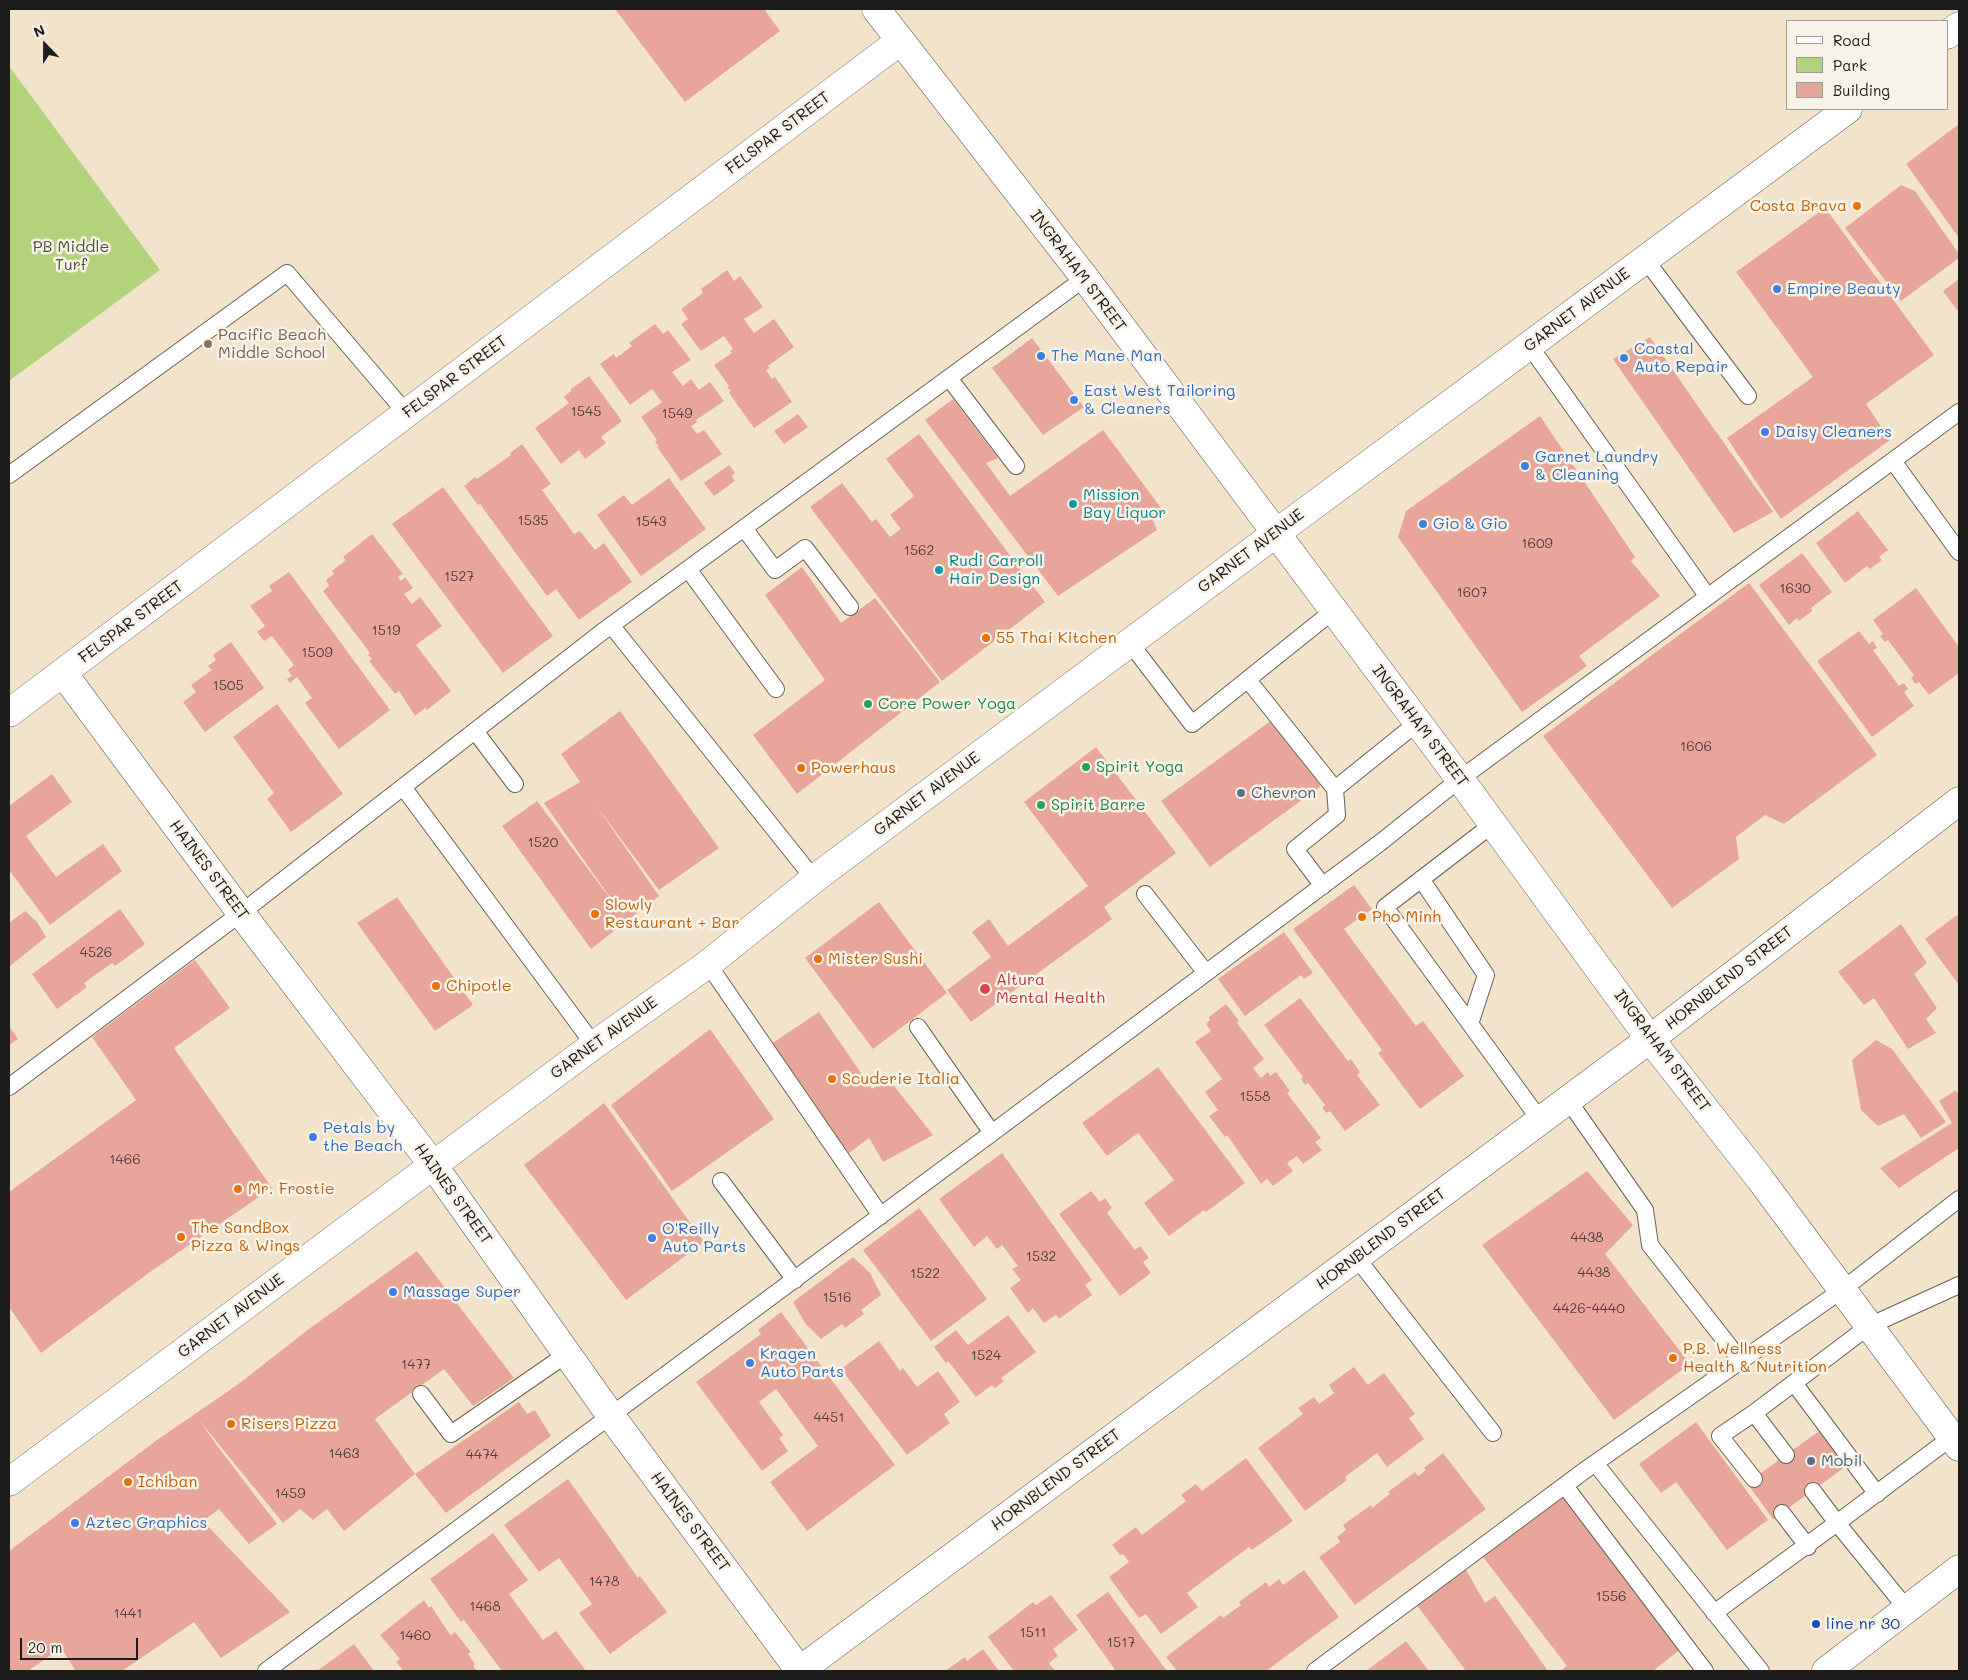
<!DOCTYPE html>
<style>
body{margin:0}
#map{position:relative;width:1968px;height:1680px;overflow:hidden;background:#f3e3cb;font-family:Mali,sans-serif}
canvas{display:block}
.frame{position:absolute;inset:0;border:10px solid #1c1c1c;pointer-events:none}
.legend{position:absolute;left:1786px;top:20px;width:162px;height:90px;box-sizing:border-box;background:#f7f3e8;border:1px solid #9f9d96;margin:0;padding:6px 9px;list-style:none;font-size:15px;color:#1c1c1c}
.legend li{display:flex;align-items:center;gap:10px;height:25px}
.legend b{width:25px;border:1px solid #9f9d96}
.north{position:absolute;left:20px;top:20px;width:50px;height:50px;-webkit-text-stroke:4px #f7f3e8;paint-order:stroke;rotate:338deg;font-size:14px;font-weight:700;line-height:20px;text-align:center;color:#1c1c1c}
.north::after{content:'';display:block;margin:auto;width:18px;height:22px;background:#1c1c1c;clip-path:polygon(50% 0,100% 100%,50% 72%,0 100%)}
.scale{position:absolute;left:20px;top:1638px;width:118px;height:22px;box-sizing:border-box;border:2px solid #1c1c1c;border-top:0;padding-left:6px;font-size:15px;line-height:18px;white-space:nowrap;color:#1c1c1c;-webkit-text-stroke:4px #f7f3e8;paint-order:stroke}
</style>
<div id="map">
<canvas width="1968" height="1680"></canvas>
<div class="frame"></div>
<ul class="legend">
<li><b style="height:6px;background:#fff"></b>Road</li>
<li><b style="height:14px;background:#b2d37b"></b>Park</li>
<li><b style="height:14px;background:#e8a69b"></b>Building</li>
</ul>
<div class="north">N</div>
<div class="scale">20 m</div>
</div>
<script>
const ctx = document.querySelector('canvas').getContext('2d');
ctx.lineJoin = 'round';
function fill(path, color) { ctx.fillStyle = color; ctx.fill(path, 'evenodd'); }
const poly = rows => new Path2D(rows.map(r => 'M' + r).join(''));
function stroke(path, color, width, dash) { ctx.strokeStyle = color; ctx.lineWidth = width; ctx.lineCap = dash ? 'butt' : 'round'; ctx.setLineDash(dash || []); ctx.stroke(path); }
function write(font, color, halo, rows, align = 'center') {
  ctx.font = font + ' Mali,sans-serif'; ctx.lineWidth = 5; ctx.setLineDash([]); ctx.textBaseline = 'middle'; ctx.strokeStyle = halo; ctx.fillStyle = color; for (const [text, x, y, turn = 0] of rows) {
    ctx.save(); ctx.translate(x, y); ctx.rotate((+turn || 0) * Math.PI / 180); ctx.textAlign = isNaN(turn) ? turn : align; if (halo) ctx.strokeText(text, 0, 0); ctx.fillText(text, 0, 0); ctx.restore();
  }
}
fill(poly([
 [9,66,160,270,9,381]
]), '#b2d37b');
fill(poly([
 [615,9,764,9,780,31,685,102],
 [1959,124,1959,238,1906,164],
 [1901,185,1915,191,1959,254,1959,258,1901,301,1845,228],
 [1825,208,1934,355,1866,404,1890,440,1781,519,1727,438,1813,377,1736,272],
 [727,270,734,281,740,276,763,307,744,319,754,333,774,319,794,347,768,366,770,368,766,370,772,379,775,377,792,402,754,428,729,393,731,391,727,387,729,386,714,365,732,353,730,351,733,349,724,336,701,351,681,324,688,319,681,309,703,293,701,289],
 [1959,279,1959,309,1957,310,1943,291],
 [655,324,663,334,668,330,691,360,672,372,683,386,691,379,699,390,710,382,724,401,696,420,697,422,691,426,697,434,704,430,722,454,681,481,657,447,659,446,655,442,657,440,641,417,662,402,652,389,630,405,600,364,614,354,616,358,632,346,629,343],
 [1650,337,1702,412,1773,512,1734,533,1613,359],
 [1032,338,1084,407,1043,435,992,368],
 [589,376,622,421,601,437,606,443,585,459,579,450,561,464,535,428,569,403,564,397,571,391,571,389],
 [953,399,998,458,986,463,1010,496,1103,430,1164,512,1153,520,1157,530,1058,596,925,420],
 [798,414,808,427,784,444,774,431],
 [1540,416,1635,557,1631,561,1660,596,1579,656,1587,666,1522,712,1398,537,1406,511],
 [919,434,1045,602,942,681,810,507,842,483,872,522,876,519,890,537,901,529,890,515,914,496,886,459],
 [522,444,551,484,542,490,574,534,580,531,595,550,604,543,632,582,579,620,556,589,547,596,480,504,478,505,464,486,475,477,477,479,511,455,510,453],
 [729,465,735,473,732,476,735,481,714,496,704,483],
 [669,478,706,529,641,576,597,515,624,495,632,505],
 [443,487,553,636,503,673,392,524],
 [1858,511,1888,550,1879,557,1882,560,1870,569,1867,566,1845,583,1816,543],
 [372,534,403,574,398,577,401,581,405,577,413,588,404,594,412,604,420,597,442,626,416,645,451,691,427,710,425,708,415,716,399,691,395,694,369,661,372,659,368,655,370,653,323,591,329,586,326,580,334,574,332,571,346,560,343,557],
 [1802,553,1832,592,1811,608,1812,611,1799,621,1797,618,1789,625,1759,585],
 [802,567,841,623,875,598,940,682,797,794,753,735,825,680,765,595],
 [289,572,390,710,339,749,305,703,312,698,297,677,290,683,287,679,292,676,288,670,294,665,272,636,264,641,257,632,265,626,250,606,272,591,269,586],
 [1749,583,1877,755,1784,824,1765,815,1736,837,1739,859,1672,908,1543,736],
 [1916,588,1959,647,1959,673,1929,695,1919,682,1916,684,1911,678,1914,675,1888,640,1885,642,1880,636,1883,634,1873,620],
 [1859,631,1869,644,1873,641,1877,648,1873,650,1899,686,1904,683,1908,689,1904,692,1914,706,1872,737,1817,661],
 [231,642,264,688,205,732,183,702,196,692,191,685,212,670,208,666,216,660,213,655],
 [277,704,343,794,291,832,267,799,274,793,233,737],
 [620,711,719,848,659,890,595,804,659,896,591,949,502,826,537,801,618,909,544,803,580,782,561,754],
 [1272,720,1321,786,1210,867,1161,801],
 [1096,747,1176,853,1104,907,1112,919,971,1022,947,990,991,957,972,932,989,919,1008,946,1088,886,1024,802],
 [52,774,72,802,26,836,56,877,103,844,122,871,50,925,9,870,9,806],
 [1354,885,1372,909,1344,929,1416,1026,1423,1021,1464,1076,1420,1109,1378,1053,1382,1050,1293,929],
 [397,897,473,1005,435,1031,357,923],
 [879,902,947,993,873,1049,805,958],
 [120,909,145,944,115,966,112,963,84,983,87,987,57,1009,32,974],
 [25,911,37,922,46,937,10,966,9,923],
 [1957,915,1959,918,1959,985,1925,939],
 [1901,924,1927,963,1914,974,1937,1008,1926,1019,1936,1033,1908,1049,1874,998,1864,1005,1838,972],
 [1284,932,1313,973,1304,979,1301,975,1245,1016,1218,979],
 [195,960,230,1008,174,1048,272,1188,150,1272,41,1353,9,1307,9,1192,136,1100,92,1037],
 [1300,998,1348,1061,1351,1059,1360,1072,1357,1075,1380,1105,1345,1131,1330,1111,1327,1113,1322,1108,1325,1105,1308,1083,1305,1085,1301,1079,1303,1077,1264,1025],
 [1226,1004,1239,1021,1237,1023,1264,1059,1253,1068,1261,1078,1268,1072,1270,1076,1276,1072,1290,1091,1287,1093,1321,1138,1315,1142,1322,1150,1303,1164,1297,1156,1287,1163,1293,1171,1273,1186,1267,1179,1261,1184,1227,1135,1225,1137,1209,1116,1218,1110,1205,1092,1222,1079,1195,1042,1211,1031,1206,1024,1210,1020,1209,1017],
 [819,1012,872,1089,887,1077,933,1135,883,1162,869,1138,849,1153,768,1046],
 [9,1026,18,1039,9,1045],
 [710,1029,774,1119,672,1191,611,1105],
 [1876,1040,1892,1049,1946,1122,1921,1138,1904,1114,1878,1126,1861,1110,1852,1060],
 [1158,1067,1245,1183,1206,1212,1204,1210,1169,1236,1144,1203,1174,1180,1138,1133,1107,1156,1082,1123],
 [1956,1090,1959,1095,1959,1148,1899,1188,1880,1168,1952,1123,1939,1101],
 [604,1103,704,1242,626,1300,524,1165],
 [1002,1153,1092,1280,1085,1285,1092,1295,1059,1319,1056,1315,1044,1323,1033,1308,1028,1313,1010,1288,1021,1280,1012,1269,1018,1266,1002,1245,997,1249,987,1236,974,1247,939,1199],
 [1587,1171,1633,1225,1605,1254,1690,1364,1614,1420,1482,1245],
 [1091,1191,1100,1202,1105,1198,1112,1208,1107,1213,1135,1250,1140,1246,1149,1258,1143,1262,1151,1273,1120,1296,1059,1214],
 [919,1208,987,1299,931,1341,863,1250],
 [417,1251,514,1378,473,1406,444,1369,375,1419,415,1474,344,1531,327,1509,313,1520,300,1509,283,1523,199,1420,218,1447,277,1524,249,1544,219,1509,203,1521,290,1612,221,1658,194,1622,122,1671,76,1671,61,1648,28,1671,9,1671,9,1551,157,1440,237,1385,309,1329],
 [853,1257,870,1273,881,1295,861,1310,864,1314,845,1328,842,1324,821,1339,805,1323,793,1302],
 [781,1312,895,1465,807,1531,770,1482,818,1446,776,1389,759,1402,783,1435,779,1438,788,1451,762,1471,696,1382,761,1334,758,1330],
 [1008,1315,1036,1352,1001,1378,1004,1381,995,1388,992,1385,976,1397,948,1361,946,1363,934,1347,956,1330,968,1345],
 [879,1341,900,1371,903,1368,917,1387,938,1371,960,1402,944,1414,950,1423,907,1455,841,1369],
 [1354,1367,1368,1385,1384,1373,1415,1414,1409,1418,1424,1439,1387,1467,1377,1453,1345,1477,1347,1480,1305,1511,1258,1448,1303,1414,1298,1408,1314,1397,1319,1404,1334,1393,1329,1385],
 [519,1402,527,1414,535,1410,551,1436,446,1513,415,1474],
 [1696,1422,1768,1520,1727,1550,1676,1482,1661,1493,1639,1464],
 [1825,1427,1852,1462,1773,1519,1747,1483],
 [1443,1453,1486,1509,1355,1605,1319,1557,1340,1542,1337,1537,1346,1530,1343,1525,1371,1505,1372,1508,1390,1494,1388,1492,1415,1472,1418,1476,1426,1470,1424,1468],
 [1246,1458,1293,1521,1252,1550,1249,1547,1187,1593,1198,1607,1161,1634,1146,1614,1139,1618,1109,1577,1129,1562,1123,1554,1120,1555,1112,1545,1136,1527,1142,1535,1186,1501,1181,1495,1196,1484,1202,1491],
 [568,1479,638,1578,640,1576,667,1612,610,1654,579,1613,592,1604,559,1558,539,1572,504,1525],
 [1563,1494,1682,1648,1653,1671,1560,1671,1567,1666,1483,1557],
 [493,1533,528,1580,509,1594,543,1640,556,1631,586,1671,502,1671,464,1620,461,1622,430,1579],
 [1304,1570,1339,1617,1266,1671,1177,1671,1166,1657,1221,1615,1223,1618,1241,1605,1239,1602,1266,1582,1269,1587,1279,1579,1283,1585],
 [1466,1570,1485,1603,1495,1596,1548,1671,1466,1671,1416,1604],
 [1108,1592,1167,1671,1116,1671,1076,1615],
 [1051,1595,1078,1630,1053,1649,1058,1656,1049,1663,1055,1671,1026,1671,1025,1670,1014,1671,988,1637,1033,1602,1036,1605],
 [424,1600,429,1608,431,1606,451,1636,455,1632,471,1652,468,1654,475,1664,473,1666,477,1671,404,1671,396,1662,400,1659,380,1635],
 [1406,1641,1429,1671,1366,1671],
 [354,1644,374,1671,317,1671],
 [983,1649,999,1671,945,1671,965,1657,967,1661]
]), '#e8a69b');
const lane = poly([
 [1645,259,1748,396],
 [1529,345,1708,597],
 [949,378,1016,466],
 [1893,461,1959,552],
 [9,475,287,273,407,414],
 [744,528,775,570,805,548,850,607],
 [688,569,776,689],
 [611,625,814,879],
 [1130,643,1192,724,1333,611],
 [1248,680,1335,789,1417,723],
 [475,731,515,784],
 [403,787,594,1045],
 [1493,824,1385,907,1540,1120],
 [1421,879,1486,975,1470,1024],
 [1323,886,1295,849,1337,815,1335,789],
 [1145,894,1206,973],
 [708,964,881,1216],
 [918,1027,992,1133],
 [9,1087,241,913,602,632,1085,278],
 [1568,1100,1645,1210,1650,1245,1741,1361],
 [721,1181,795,1280],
 [1356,1257,1493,1433],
 [1794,1383,1877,1494],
 [421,1394,451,1434,567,1354],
 [1786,1455,1754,1413,1869,1326,1959,1285],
 [1595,1463,1761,1671],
 [1754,1479,1720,1436,1754,1413],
 [1565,1486,1705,1671],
 [1813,1491,1837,1523,1952,1437],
 [1782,1513,1808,1547],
 [1714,1613,1837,1523,1907,1609],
 [266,1671,992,1133,1381,842,1460,779,1959,412],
 [1315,1671,1588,1468,1842,1290,1959,1199]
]);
const street = poly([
 [63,673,241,913,433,1165,611,1416,800,1671],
 [9,713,900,41],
 [799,1671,1650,1039,1959,801]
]);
const secondary = poly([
 [876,9,1085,278,1460,779,1650,1039,1760,1179,1959,1447],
 [1947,35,1959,26],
 [9,1482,594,1045,708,964,814,879,1275,534,1848,109]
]);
const primary = poly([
 [1826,1671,1959,1569]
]);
stroke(lane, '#676259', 18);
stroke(street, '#676259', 29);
stroke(secondary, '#676259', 29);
stroke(primary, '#676259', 29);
stroke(lane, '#fff', 16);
stroke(street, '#fff', 28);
stroke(secondary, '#fff', 28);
stroke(primary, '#fff', 28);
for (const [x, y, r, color] of [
 [1857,206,5,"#e8710a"],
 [1777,289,5,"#3f7fe0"],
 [208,344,5,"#8d6e63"],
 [1041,356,5,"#3f7fe0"],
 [1624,358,5,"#3f7fe0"],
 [1074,400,5,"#3f7fe0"],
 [1765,432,5,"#3f7fe0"],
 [1525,466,5,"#3f7fe0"],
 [1073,504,5,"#0f9aa8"],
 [1423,524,5,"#3f7fe0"],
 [939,570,5,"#0f9aa8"],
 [986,638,5,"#e8710a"],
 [868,704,5,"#2e9e5b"],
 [1086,767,5,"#2e9e5b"],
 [801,768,5,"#e8710a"],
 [1241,793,5,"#5c6f8a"],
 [1041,805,5,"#2e9e5b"],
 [595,914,5,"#e8710a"],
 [1362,917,5,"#e8710a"],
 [818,959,5,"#e8710a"],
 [436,986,5,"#e8710a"],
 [985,989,6,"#e0444e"],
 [832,1079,5,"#e8710a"],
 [313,1137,5,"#3f7fe0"],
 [238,1189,5,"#e8710a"],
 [181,1237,5,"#e8710a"],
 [652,1238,5,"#3f7fe0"],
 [393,1292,5,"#3f7fe0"],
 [1673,1358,5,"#e8710a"],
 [750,1363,5,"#3f7fe0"],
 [231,1424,5,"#e8710a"],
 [1811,1461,5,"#5c6f8a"],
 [128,1482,5,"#e8710a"],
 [75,1523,5,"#3f7fe0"],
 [1816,1624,5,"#1a4fb4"]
]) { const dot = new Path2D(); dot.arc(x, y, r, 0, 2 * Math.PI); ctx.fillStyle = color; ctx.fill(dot); stroke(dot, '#f7f3e8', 2); }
write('14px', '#4f3e3c', null, [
 ["1545",586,412],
 ["1549",677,414],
 ["1535",533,521],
 ["1543",651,522],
 ["1609",1537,544],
 ["1562",919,551],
 ["1527",459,577],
 ["1630",1795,589],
 ["1607",1472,593],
 ["1519",386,631],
 ["1509",317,653],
 ["1505",228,686],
 ["1606",1696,747],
 ["1520",543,843],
 ["4526",96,953],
 ["1558",1255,1097],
 ["1466",125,1160],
 ["4438",1587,1238],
 ["1532",1041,1257],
 ["4438",1594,1273],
 ["1522",925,1274],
 ["1516",837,1298],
 ["4426-4440",1589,1309],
 ["1524",986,1356],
 ["1477",416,1365],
 ["4451",829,1418],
 ["1463",344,1454],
 ["4474",482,1455],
 ["1459",290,1494],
 ["1478",604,1582],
 ["1556",1611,1597],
 ["1468",485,1607],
 ["1441",128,1614],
 ["1511",1033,1633],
 ["1460",415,1636],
 ["1517",1121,1643]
]);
write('16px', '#1c1c1c', '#f7f3e8', [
 ["FELSPAR STREET",778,133,-37],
 ["INGRAHAM STREET",1078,271,53],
 ["GARNET AVENUE",1577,310,-37],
 ["FELSPAR STREET",455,377,-37],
 ["GARNET AVENUE",1251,551,-37],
 ["FELSPAR STREET",131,622,-37],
 ["INGRAHAM STREET",1420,726,53],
 ["GARNET AVENUE",927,794,-37],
 ["HAINES STREET",209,870,53],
 ["HORNBLEND STREET",1729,978,-38],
 ["GARNET AVENUE",604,1038,-36],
 ["INGRAHAM STREET",1662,1051,53],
 ["HAINES STREET",453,1194,54],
 ["HORNBLEND STREET",1381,1239,-37],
 ["GARNET AVENUE",231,1316,-37],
 ["HORNBLEND STREET",1056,1480,-37],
 ["HAINES STREET",690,1522,53]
]);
write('16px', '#c56008', '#f7f3e8', [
 ["Costa Brava",1847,206,"right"],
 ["55 Thai Kitchen",996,638],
 ["Powerhaus",811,768],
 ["Slowly",605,905],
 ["Restaurant + Bar",605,923],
 ["Pho Minh",1372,917],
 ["Mister Sushi",828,959],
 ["Chipotle",446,986],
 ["Scuderie Italia",842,1079],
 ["Mr. Frostie",248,1189],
 ["The SandBox",191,1228],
 ["Pizza & Wings",191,1246],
 ["P.B. Wellness",1683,1349],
 ["Health & Nutrition",1683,1367],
 ["Risers Pizza",241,1424],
 ["Ichiban",138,1482]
], 'left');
write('16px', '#495338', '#f7f3e8', [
 ["PB Middle",71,247],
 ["Turf",71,265]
]);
write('16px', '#366cbe', '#f7f3e8', [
 ["Empire Beauty",1787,289],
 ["Coastal",1634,349],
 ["Auto Repair",1634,367],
 ["The Mane Man",1051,356],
 ["East West Tailoring",1084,391],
 ["& Cleaners",1084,409],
 ["Daisy Cleaners",1775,432],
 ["Garnet Laundry",1535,457],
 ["& Cleaning",1535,475],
 ["Gio & Gio",1433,524],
 ["Petals by",323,1128],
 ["the Beach",323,1146],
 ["O'Reilly",662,1229],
 ["Auto Parts",662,1247],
 ["Massage Super",403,1292],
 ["Kragen",760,1354],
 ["Auto Parts",760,1372],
 ["Aztec Graphics",85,1523]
], 'left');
write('16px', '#785e54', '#f7f3e8', [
 ["Pacific Beach",218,335],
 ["Middle School",218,353]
], 'left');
write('16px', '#0d838f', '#f7f3e8', [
 ["Mission",1083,495],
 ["Bay Liquor",1083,513],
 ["Rudi Carroll",949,561],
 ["Hair Design",949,579]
], 'left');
write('16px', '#27864d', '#f7f3e8', [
 ["Core Power Yoga",878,704],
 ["Spirit Yoga",1096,767],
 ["Spirit Barre",1051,805]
], 'left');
write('16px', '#4e5e75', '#f7f3e8', [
 ["Chevron",1251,793],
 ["Mobil",1821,1461]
], 'left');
write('16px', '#be3a42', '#f7f3e8', [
 ["Altura",996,980],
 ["Mental Health",996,998]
], 'left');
write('16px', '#164399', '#f7f3e8', [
 ["line nr 30",1826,1624]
], 'left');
</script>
